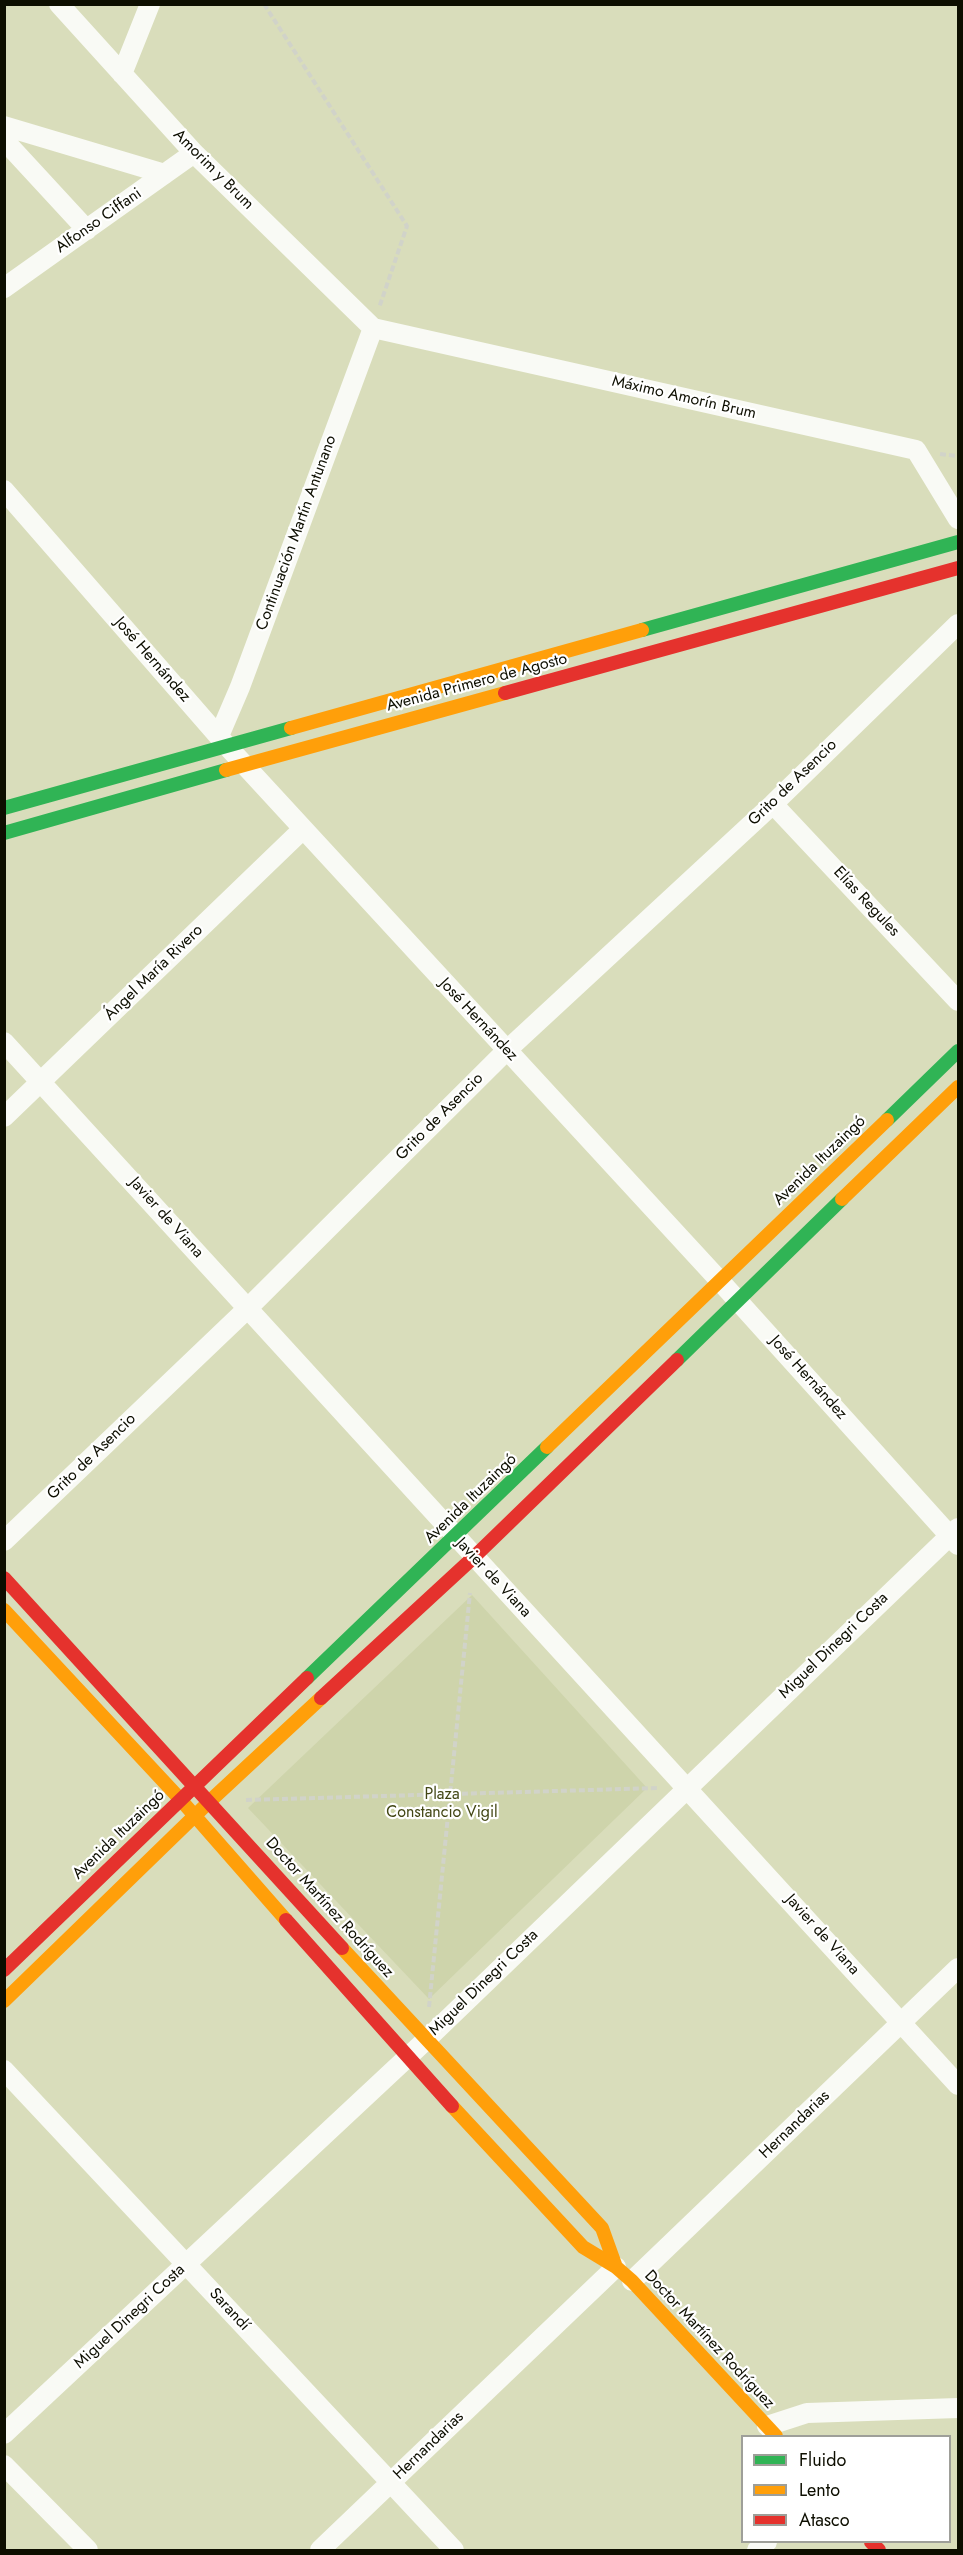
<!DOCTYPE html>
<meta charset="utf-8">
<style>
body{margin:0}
#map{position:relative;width:963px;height:2555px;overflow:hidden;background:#d9ddbb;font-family:Jost,sans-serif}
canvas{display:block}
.frame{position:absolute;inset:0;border:6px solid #0d0e00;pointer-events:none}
.legend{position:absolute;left:741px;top:2435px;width:210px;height:108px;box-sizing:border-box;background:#fff;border:2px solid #9e9f99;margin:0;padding:8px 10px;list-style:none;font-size:18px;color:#0d0e00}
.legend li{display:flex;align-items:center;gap:12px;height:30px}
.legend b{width:30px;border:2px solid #9e9f99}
</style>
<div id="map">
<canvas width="963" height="2555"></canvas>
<div class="frame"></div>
<ul class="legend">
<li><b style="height:8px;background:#30b455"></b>Fluido</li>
<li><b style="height:8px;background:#ff9f0a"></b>Lento</li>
<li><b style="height:8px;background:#e5322d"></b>Atasco</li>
</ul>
</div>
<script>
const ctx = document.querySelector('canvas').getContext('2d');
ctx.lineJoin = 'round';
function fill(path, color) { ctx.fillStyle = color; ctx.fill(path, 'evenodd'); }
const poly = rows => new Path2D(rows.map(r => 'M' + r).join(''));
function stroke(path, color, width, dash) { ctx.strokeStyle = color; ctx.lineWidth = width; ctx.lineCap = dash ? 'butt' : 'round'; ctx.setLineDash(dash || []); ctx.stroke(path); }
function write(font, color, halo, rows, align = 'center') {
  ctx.font = font + ' Jost,sans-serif'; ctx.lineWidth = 4.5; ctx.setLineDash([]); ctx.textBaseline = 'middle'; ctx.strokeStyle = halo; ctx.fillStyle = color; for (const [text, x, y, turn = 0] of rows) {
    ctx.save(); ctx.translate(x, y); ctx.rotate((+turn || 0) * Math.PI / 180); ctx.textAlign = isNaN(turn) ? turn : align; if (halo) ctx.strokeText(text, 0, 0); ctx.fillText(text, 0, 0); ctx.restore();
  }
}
fill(poly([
 [472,1595,647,1788,429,1999,248,1808]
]), '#ced4ab');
stroke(poly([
 [264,4,407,226,379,308],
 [940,454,958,456],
 [246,1800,659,1788],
 [429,2007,470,1593]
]), '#d1d3c9', 4, [6, 3]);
stroke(poly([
 [59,4,194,153,373,328],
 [122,74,150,4],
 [4,126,165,174],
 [4,140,87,230],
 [4,288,194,153],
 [373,328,916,450,958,519],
 [4,490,227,746,719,1280,958,1545],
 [219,736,240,687,373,328],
 [773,804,958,1001],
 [4,1042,958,2085],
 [4,1117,303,829],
 [4,1541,248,1308,506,1051,773,804,958,624],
 [4,2070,454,2550],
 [632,2281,958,1968],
 [767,2426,807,2413,958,2408],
 [4,2434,426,2040,958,1528],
 [4,2465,88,2550],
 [320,2550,616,2267],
 [757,2550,767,2542]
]), '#f9faf5', 20);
stroke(poly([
 [642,630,958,542],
 [4,808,291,728],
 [4,833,226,770],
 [887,1120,958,1051],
 [677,1360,842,1199],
 [307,1678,547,1447]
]), '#30b455', 14);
stroke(poly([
 [291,728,642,630],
 [226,770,505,693],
 [842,1199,958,1087],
 [547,1447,887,1120],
 [4,1610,180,1799,286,1920],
 [342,1948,602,2228,616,2267],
 [4,2001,210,1801,321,1698],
 [452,2106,583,2247,616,2267,632,2281,776,2436]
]), '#ff9f0a', 14);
stroke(poly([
 [505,693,958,568],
 [4,1578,342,1948],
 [321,1698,474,1557,677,1360],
 [286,1920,452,2106],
 [4,1970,307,1678],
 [871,2542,879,2550]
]), '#e5322d', 14);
write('16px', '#0d0e00', '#fff', [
 ["Amorim y Brum",213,170,45],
 ["Alfonso Ciffani",99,221,-35],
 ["Máximo Amorín Brum",684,398,13],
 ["Continuación Martín Antunano",297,533,-70],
 ["José Hernández",152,660,49],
 ["Avenida Primero de Agosto",477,683,-15],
 ["Grito de Asencio",793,783,-44],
 ["Elías Regules",866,902,47],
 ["Ángel María Rivero",154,973,-44],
 ["José Hernández",478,1020,47],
 ["Grito de Asencio",440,1117,-45],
 ["Avenida Ituzaingó",820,1161,-44],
 ["Javier de Viana",166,1218,48],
 ["José Hernández",808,1378,48],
 ["Grito de Asencio",92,1457,-44],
 ["Avenida Ituzaingó",471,1499,-44],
 ["Javier de Viana",493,1578,47],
 ["Miguel Dinegri Costa",834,1646,-44],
 ["Avenida Ituzaingó",119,1835,-44],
 ["Doctor Martínez Rodríguez",329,1908,48],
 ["Javier de Viana",822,1935,48],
 ["Miguel Dinegri Costa",484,1983,-44],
 ["Hernandarias",795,2125,-44],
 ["Sarandí",229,2310,47],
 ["Miguel Dinegri Costa",130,2317,-43],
 ["Doctor Martínez Rodríguez",709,2340,47],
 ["Hernandarias",429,2446,-44]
]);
write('16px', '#424614', '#fff', [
 ["Plaza",442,1795],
 ["Constancio Vigil",442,1813]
]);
</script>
